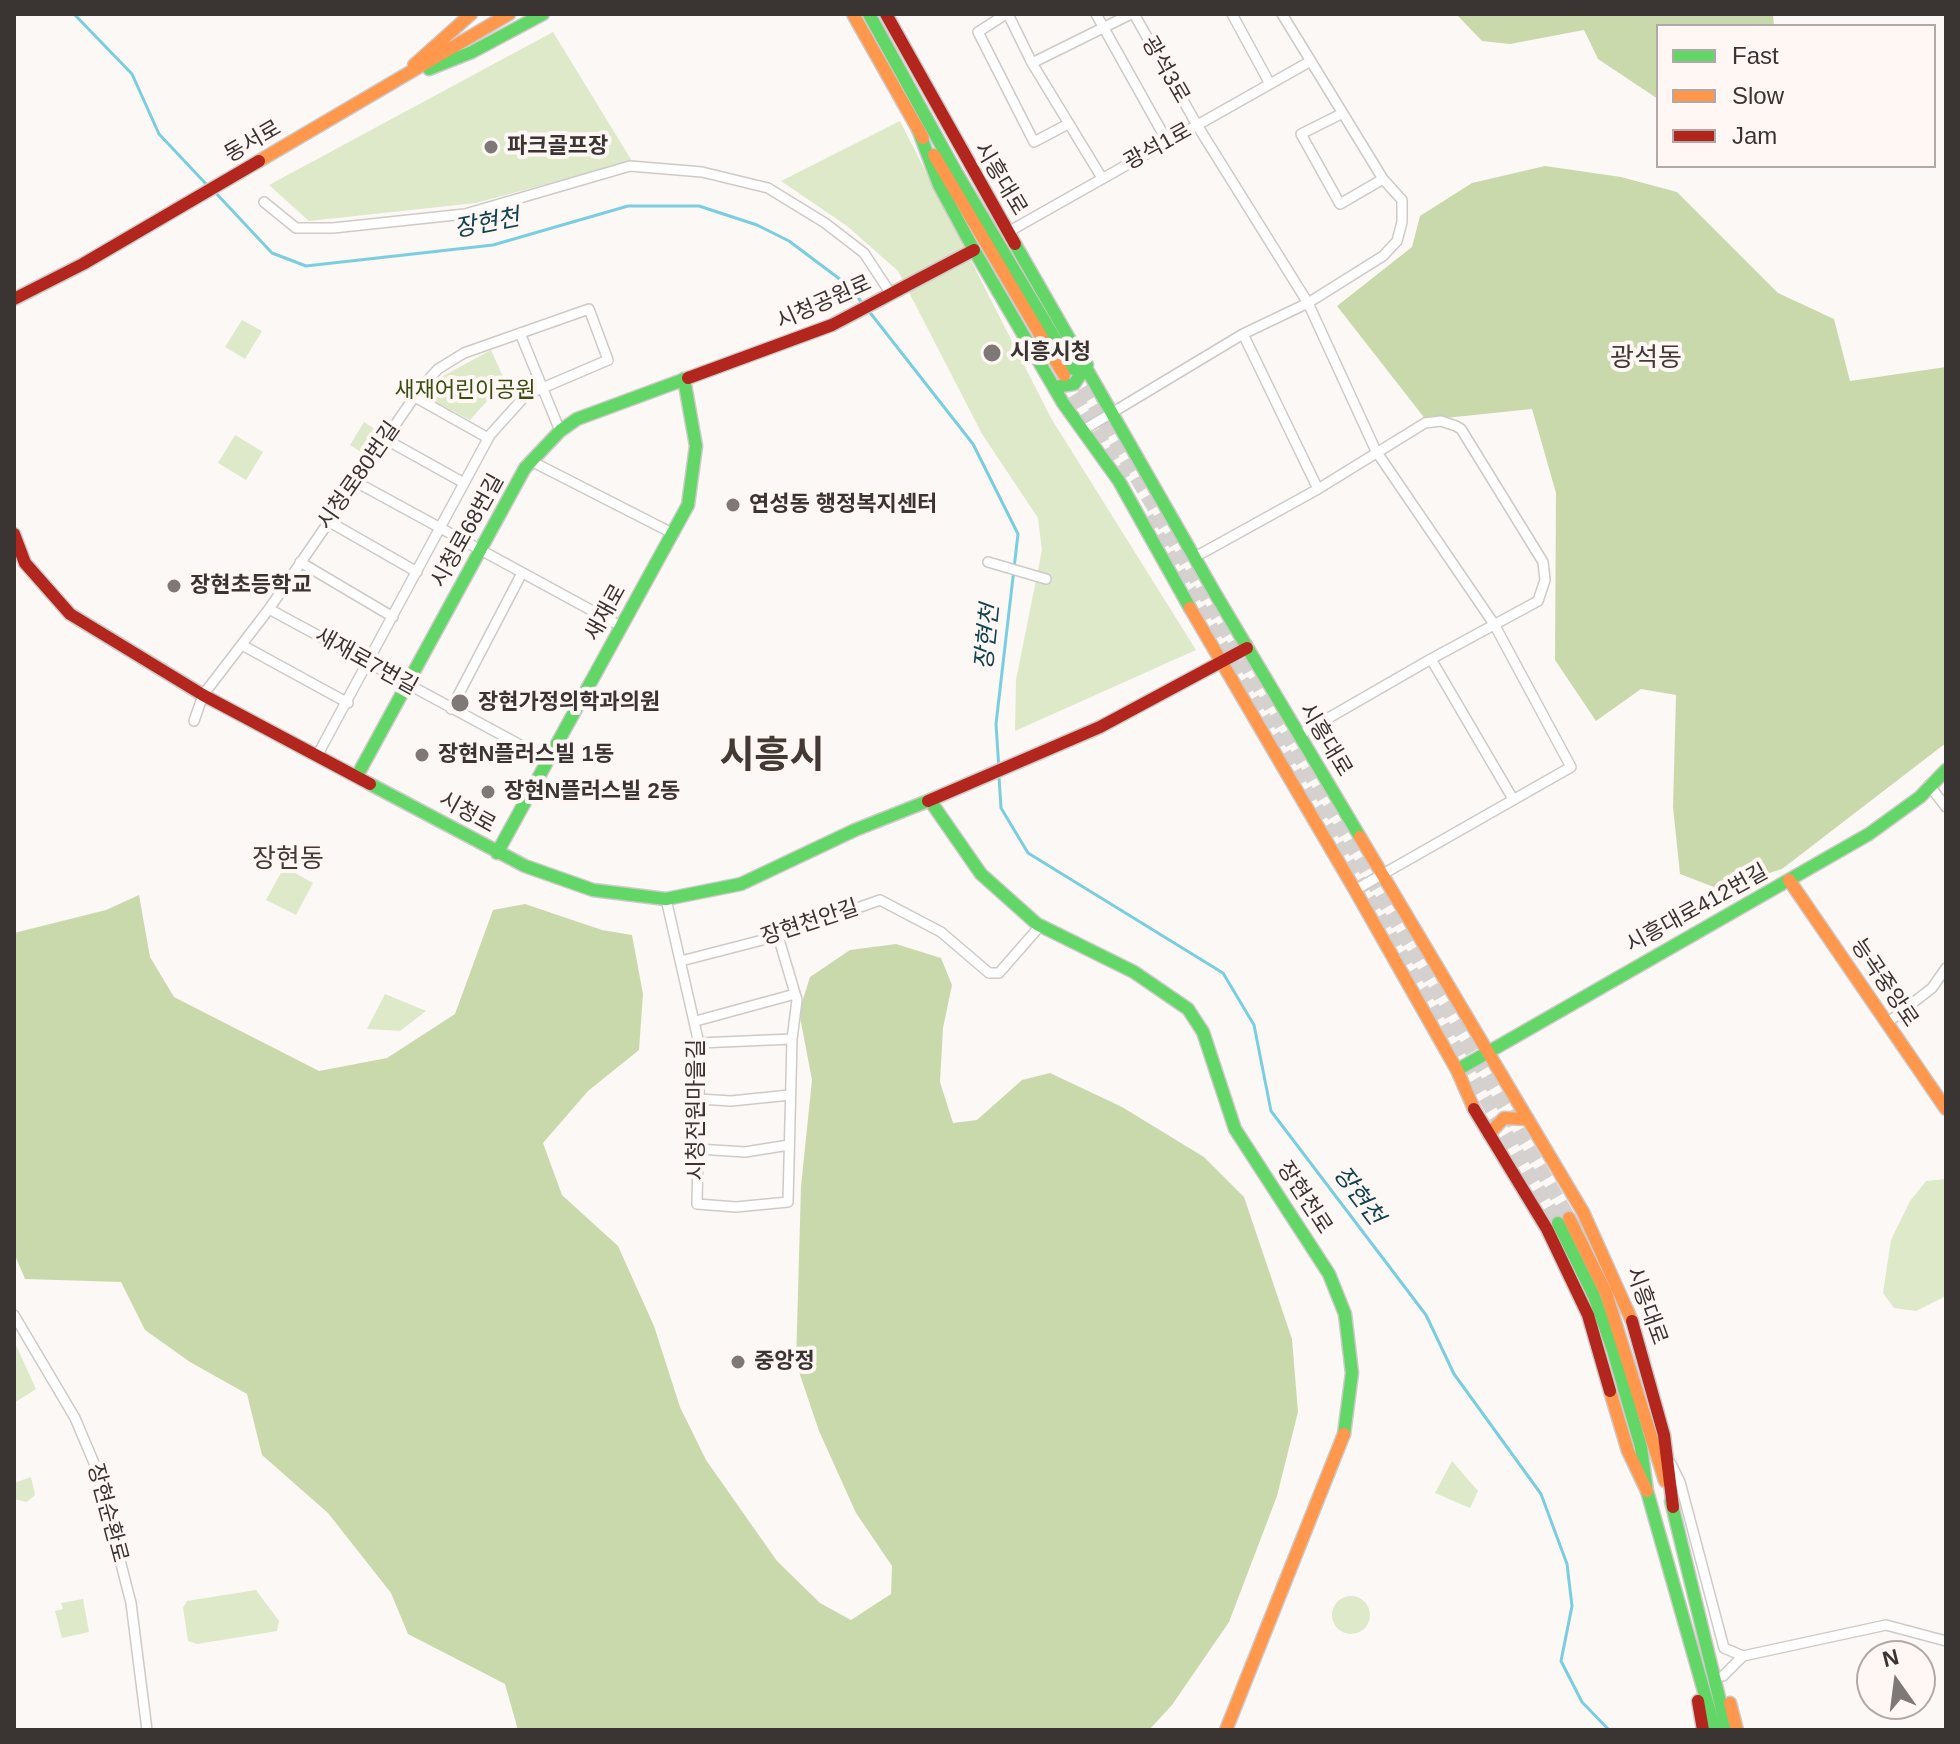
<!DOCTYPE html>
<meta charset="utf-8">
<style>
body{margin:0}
#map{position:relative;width:1960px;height:1744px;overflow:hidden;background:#fcf8f6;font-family:Helvetica,sans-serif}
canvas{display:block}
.frame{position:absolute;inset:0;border:16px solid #3a3533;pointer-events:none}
.legend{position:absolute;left:1656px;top:24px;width:280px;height:144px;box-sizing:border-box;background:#fef7f4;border:2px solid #b0a9a7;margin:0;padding:10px 14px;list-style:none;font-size:24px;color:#3a3533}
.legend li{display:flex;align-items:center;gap:16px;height:40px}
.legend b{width:40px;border:2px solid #b0a9a7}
.north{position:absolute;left:1856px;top:1640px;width:80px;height:80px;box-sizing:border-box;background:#fef7f4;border:2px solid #b0a9a7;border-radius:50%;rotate:346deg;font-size:22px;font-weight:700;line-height:32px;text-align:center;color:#3a3533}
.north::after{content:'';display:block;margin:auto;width:28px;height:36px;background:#7e7977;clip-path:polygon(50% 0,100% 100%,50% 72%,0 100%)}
</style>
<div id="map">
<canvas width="1960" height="1744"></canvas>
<div class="frame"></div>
<ul class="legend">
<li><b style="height:10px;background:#63d668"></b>Fast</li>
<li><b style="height:10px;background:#ff974d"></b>Slow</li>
<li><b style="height:10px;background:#b3261e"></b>Jam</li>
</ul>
<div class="north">N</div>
</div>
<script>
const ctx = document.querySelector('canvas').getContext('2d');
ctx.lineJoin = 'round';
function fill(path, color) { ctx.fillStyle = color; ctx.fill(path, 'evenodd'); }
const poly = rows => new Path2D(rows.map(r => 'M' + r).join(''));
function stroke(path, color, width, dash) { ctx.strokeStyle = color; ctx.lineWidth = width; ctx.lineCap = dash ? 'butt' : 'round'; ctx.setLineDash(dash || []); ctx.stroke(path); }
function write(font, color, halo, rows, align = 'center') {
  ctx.font = font + ' Helvetica,"Noto Sans KR",sans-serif'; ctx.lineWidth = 8; ctx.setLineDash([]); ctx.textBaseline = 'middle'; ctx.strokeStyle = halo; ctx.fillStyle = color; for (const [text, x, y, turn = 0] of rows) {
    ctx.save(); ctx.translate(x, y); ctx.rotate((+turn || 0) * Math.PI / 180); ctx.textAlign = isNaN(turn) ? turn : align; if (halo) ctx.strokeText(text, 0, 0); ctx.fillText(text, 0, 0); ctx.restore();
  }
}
fill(poly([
 [553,32,632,161,476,203,309,221,269,185],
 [900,121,1051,418,1196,650,1015,731,1016,680,1042,550,1038,518,982,434,898,271,847,226,781,181],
 [242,320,262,331,245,359,225,347],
 [491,350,505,381,470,420,428,398,429,390,441,377],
 [364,422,378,431,364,454,350,445],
 [235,435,263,452,246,480,218,463],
 [284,867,313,883,296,915,266,900],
 [385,994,426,1011,400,1031,367,1029],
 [1946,1179,1946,1296,1916,1311,1894,1308,1883,1293,1891,1240,1910,1201,1926,1181],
 [14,1341,36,1389,14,1403],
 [1452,1461,1478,1491,1470,1508,1435,1493],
 [31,1477,35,1495,27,1502,14,1499,14,1483],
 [256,1590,279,1621,277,1631,197,1644,188,1641,183,1608,187,1601],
 '1332 1615a19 19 0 1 1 38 0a19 19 0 1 1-38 0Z',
 [83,1599,89,1632,62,1638,55,1611,63,1609,61,1603]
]), '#dee9c9');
fill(poly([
 [1456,14,1773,14,1774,26,1658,26,1658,99,1598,59,1584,30,1510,44,1482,41],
 [1545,166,1621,177,1677,192,1778,293,1834,319,1850,381,1946,367,1946,743,1782,869,1719,889,1680,874,1673,807,1676,695,1641,689,1596,721,1555,660,1556,493,1532,409,1426,420,1337,306,1412,247,1420,216,1472,183],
 [139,895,150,957,174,997,319,1071,387,1058,455,1014,493,910,525,904,602,930,632,935,643,994,639,1050,588,1091,543,1143,562,1195,618,1246,654,1326,680,1407,706,1460,777,1561,820,1603,851,1620,891,1594,892,1566,856,1513,819,1431,796,1363,801,1186,812,1080,799,1012,810,977,850,950,896,944,941,958,952,985,943,1028,940,1082,953,1123,977,1120,1022,1080,1050,1073,1122,1107,1204,1157,1244,1197,1292,1339,1298,1412,1277,1496,1229,1622,1172,1705,1149,1730,518,1730,505,1684,408,1634,391,1593,328,1513,262,1455,247,1394,190,1362,145,1330,121,1282,25,1279,14,1253,14,933,106,910]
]), '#cad9ac');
stroke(poly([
 [74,14,132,74,159,134,207,185],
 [213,190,272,253,306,266,493,245,628,206,699,206,757,225,789,241,849,286,863,304],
 [868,310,973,444,1018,534,996,724,999,770],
 [999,777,1001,808,1028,853,1223,973,1254,1025,1271,1111,1426,1315,1454,1374,1541,1494,1567,1564,1572,1606,1561,1661,1582,1702,1609,1730]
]), '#7acee0', 3);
stroke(poly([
 [1073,369,1569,1218],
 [1064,376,1126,482],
 [1147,517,1558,1223]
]), '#d5d1cf', 14, [14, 7]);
const street = poly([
 [1006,14,978,32,1034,142,1068,124],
 [1008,14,1032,63,1102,178],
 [1096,14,1167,141],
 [1134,14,1197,125,1308,303,1376,451,1494,624,1571,767,1355,890],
 [1232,14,1270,84],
 [1032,63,1131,14],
 [1341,114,1301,134,1340,204,1383,179],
 [264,202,296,228,333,228,465,214,630,166,702,172,768,188,825,223,864,253,891,294],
 [1008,232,1309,62],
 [520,333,560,431],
 [1243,334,1318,489],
 [415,397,488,438],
 [1085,429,1243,334,1308,303,1383,256,1397,241,1402,222,1402,200,1383,179,1282,14],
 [385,439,464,483],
 [531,461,674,534],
 [356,482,622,627],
 [328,521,417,572],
 [1195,557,1318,489,1425,423,1441,421,1456,426,1461,429,1543,562,1545,580,1538,601,1431,659],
 [300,562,393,617],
 [988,562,1046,579],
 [269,609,548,760],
 [242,645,348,703],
 [451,709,522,573],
 [194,721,203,695,269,609,419,390,438,369,464,353,589,309,608,360,526,395,490,435,318,754],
 [1299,735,1431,659,1513,799],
 [1929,785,1946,807],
 [666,899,700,1048,697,1204,736,1207,788,1202,792,1039,797,1000,778,936],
 [681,961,778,936,880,900,941,932,989,973,999,973,1040,926],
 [696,1021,795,994],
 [1887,1023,1932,988,1946,968],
 [699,1043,792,1039],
 [699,1099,731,1101,790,1095],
 [698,1149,745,1152,789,1145],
 [14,1315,75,1418,97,1470,131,1603,147,1730],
 [1671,1464,1680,1482,1724,1648,1743,1656,1723,1676],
 [1743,1656,1886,1625,1946,1641]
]);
const fast = poly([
 [869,14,956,172,1073,369],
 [429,69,472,52,543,14],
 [918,129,939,185,974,250,1063,403,1119,481,1190,608],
 [1015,244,1216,595,1360,837],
 [1054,387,1074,384,1087,365],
 [357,776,525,468,560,431,577,419,688,378],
 [370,784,525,866,593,890,666,899,741,884,855,830,928,801],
 [931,802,981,874,1037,924,1134,972,1188,1009,1203,1032,1235,1129,1329,1274,1345,1314,1352,1373,1344,1434],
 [497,853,688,505,696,446,684,379],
 [1457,1070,1869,834,1920,797,1946,770],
 [1558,1223,1594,1296,1613,1350,1641,1447,1647,1491,1715,1730],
 [1671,1501,1727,1730]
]);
const slow = poly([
 [853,14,923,138],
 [414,65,471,14],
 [934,155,1064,375],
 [259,161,509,14],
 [1190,608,1355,890,1457,1070,1474,1109],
 [1360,837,1583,1212,1632,1321],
 [1789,880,1946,1109],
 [1489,1134,1504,1118,1526,1119],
 [1569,1218,1606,1293,1665,1481],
 [1610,1391,1628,1451,1647,1491],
 [1730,1703,1737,1730],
 [1226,1730,1344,1434]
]);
const jam = poly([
 [886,14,1015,244],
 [14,299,83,264,259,161],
 [688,378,832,325,974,250],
 [14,534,25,563,70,614,203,695,370,784],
 [928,801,1100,727,1247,648],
 [1474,1109,1547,1229,1588,1315,1610,1391],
 [1632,1321,1664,1435,1673,1507],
 [1698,1701,1703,1730]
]);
stroke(street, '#cecac8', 12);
stroke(fast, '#cecac8', 15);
stroke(slow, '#cecac8', 15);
stroke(jam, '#cecac8', 15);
stroke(street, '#fffefe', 9);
stroke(fast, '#63d668', 12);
stroke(slow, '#ff974d', 12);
stroke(jam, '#b3261e', 12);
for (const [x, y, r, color] of [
 [491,147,8,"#7e7977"],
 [992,353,10,"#7e7977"],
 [733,505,8,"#7e7977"],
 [174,586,8,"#7e7977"],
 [460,703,10,"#7e7977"],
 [422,755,8,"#7e7977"],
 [488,792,8,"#7e7977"],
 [738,1362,8,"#7e7977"]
]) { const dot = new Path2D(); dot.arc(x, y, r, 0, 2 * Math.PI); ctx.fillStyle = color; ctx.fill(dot); stroke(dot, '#fef7f4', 3); }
write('22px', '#3a3533', '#fef7f4', [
 ["광석3로",1165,70,60],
 ["동서로",253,142,-30],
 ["광석1로",1158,147,-29],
 ["시흥대로",1000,179,59],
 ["시청공원로",824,303,-24],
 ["시청로80번길",359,476,-55],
 ["시청로68번길",468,531,-61],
 ["새재로",606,613,-61],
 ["새재로7번길",366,662,29],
 ["시흥대로",1325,740,59],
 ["시청로",467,813,29],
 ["시흥대로412번길",1697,909,-29],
 ["장현천안길",810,923,-18],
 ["능곡중앙로",1884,983,56],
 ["시청전원마을길",697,1110,-90],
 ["장현천로",1304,1198,57],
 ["시흥대로",1646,1306,70],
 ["장현순환로",107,1513,75]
]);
write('bold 22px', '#3a3533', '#fef7f4', [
 ["파크골프장",507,147],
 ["시흥시청",1010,353],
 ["연성동 행정복지센터",749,505],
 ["장현초등학교",190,586],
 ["장현가정의학과의원",478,703],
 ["장현N플러스빌 1동",438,755],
 ["장현N플러스빌 2동",504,792],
 ["중앙정",754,1362]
], 'left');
write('22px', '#394c12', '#fef7f4', [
 ["새재어린이공원",465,391]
]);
write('italic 24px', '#0f4450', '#fef7f4', [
 ["장현천",487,224,-11],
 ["장현천",988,637,-84],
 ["장현천",1358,1196,53]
]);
write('26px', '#433a36', '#fef7f4', [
 ["광석동",1646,359],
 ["장현동",288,860]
]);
write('bold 38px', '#433a36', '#fef7f4', [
 ["시흥시",772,758]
]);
</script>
